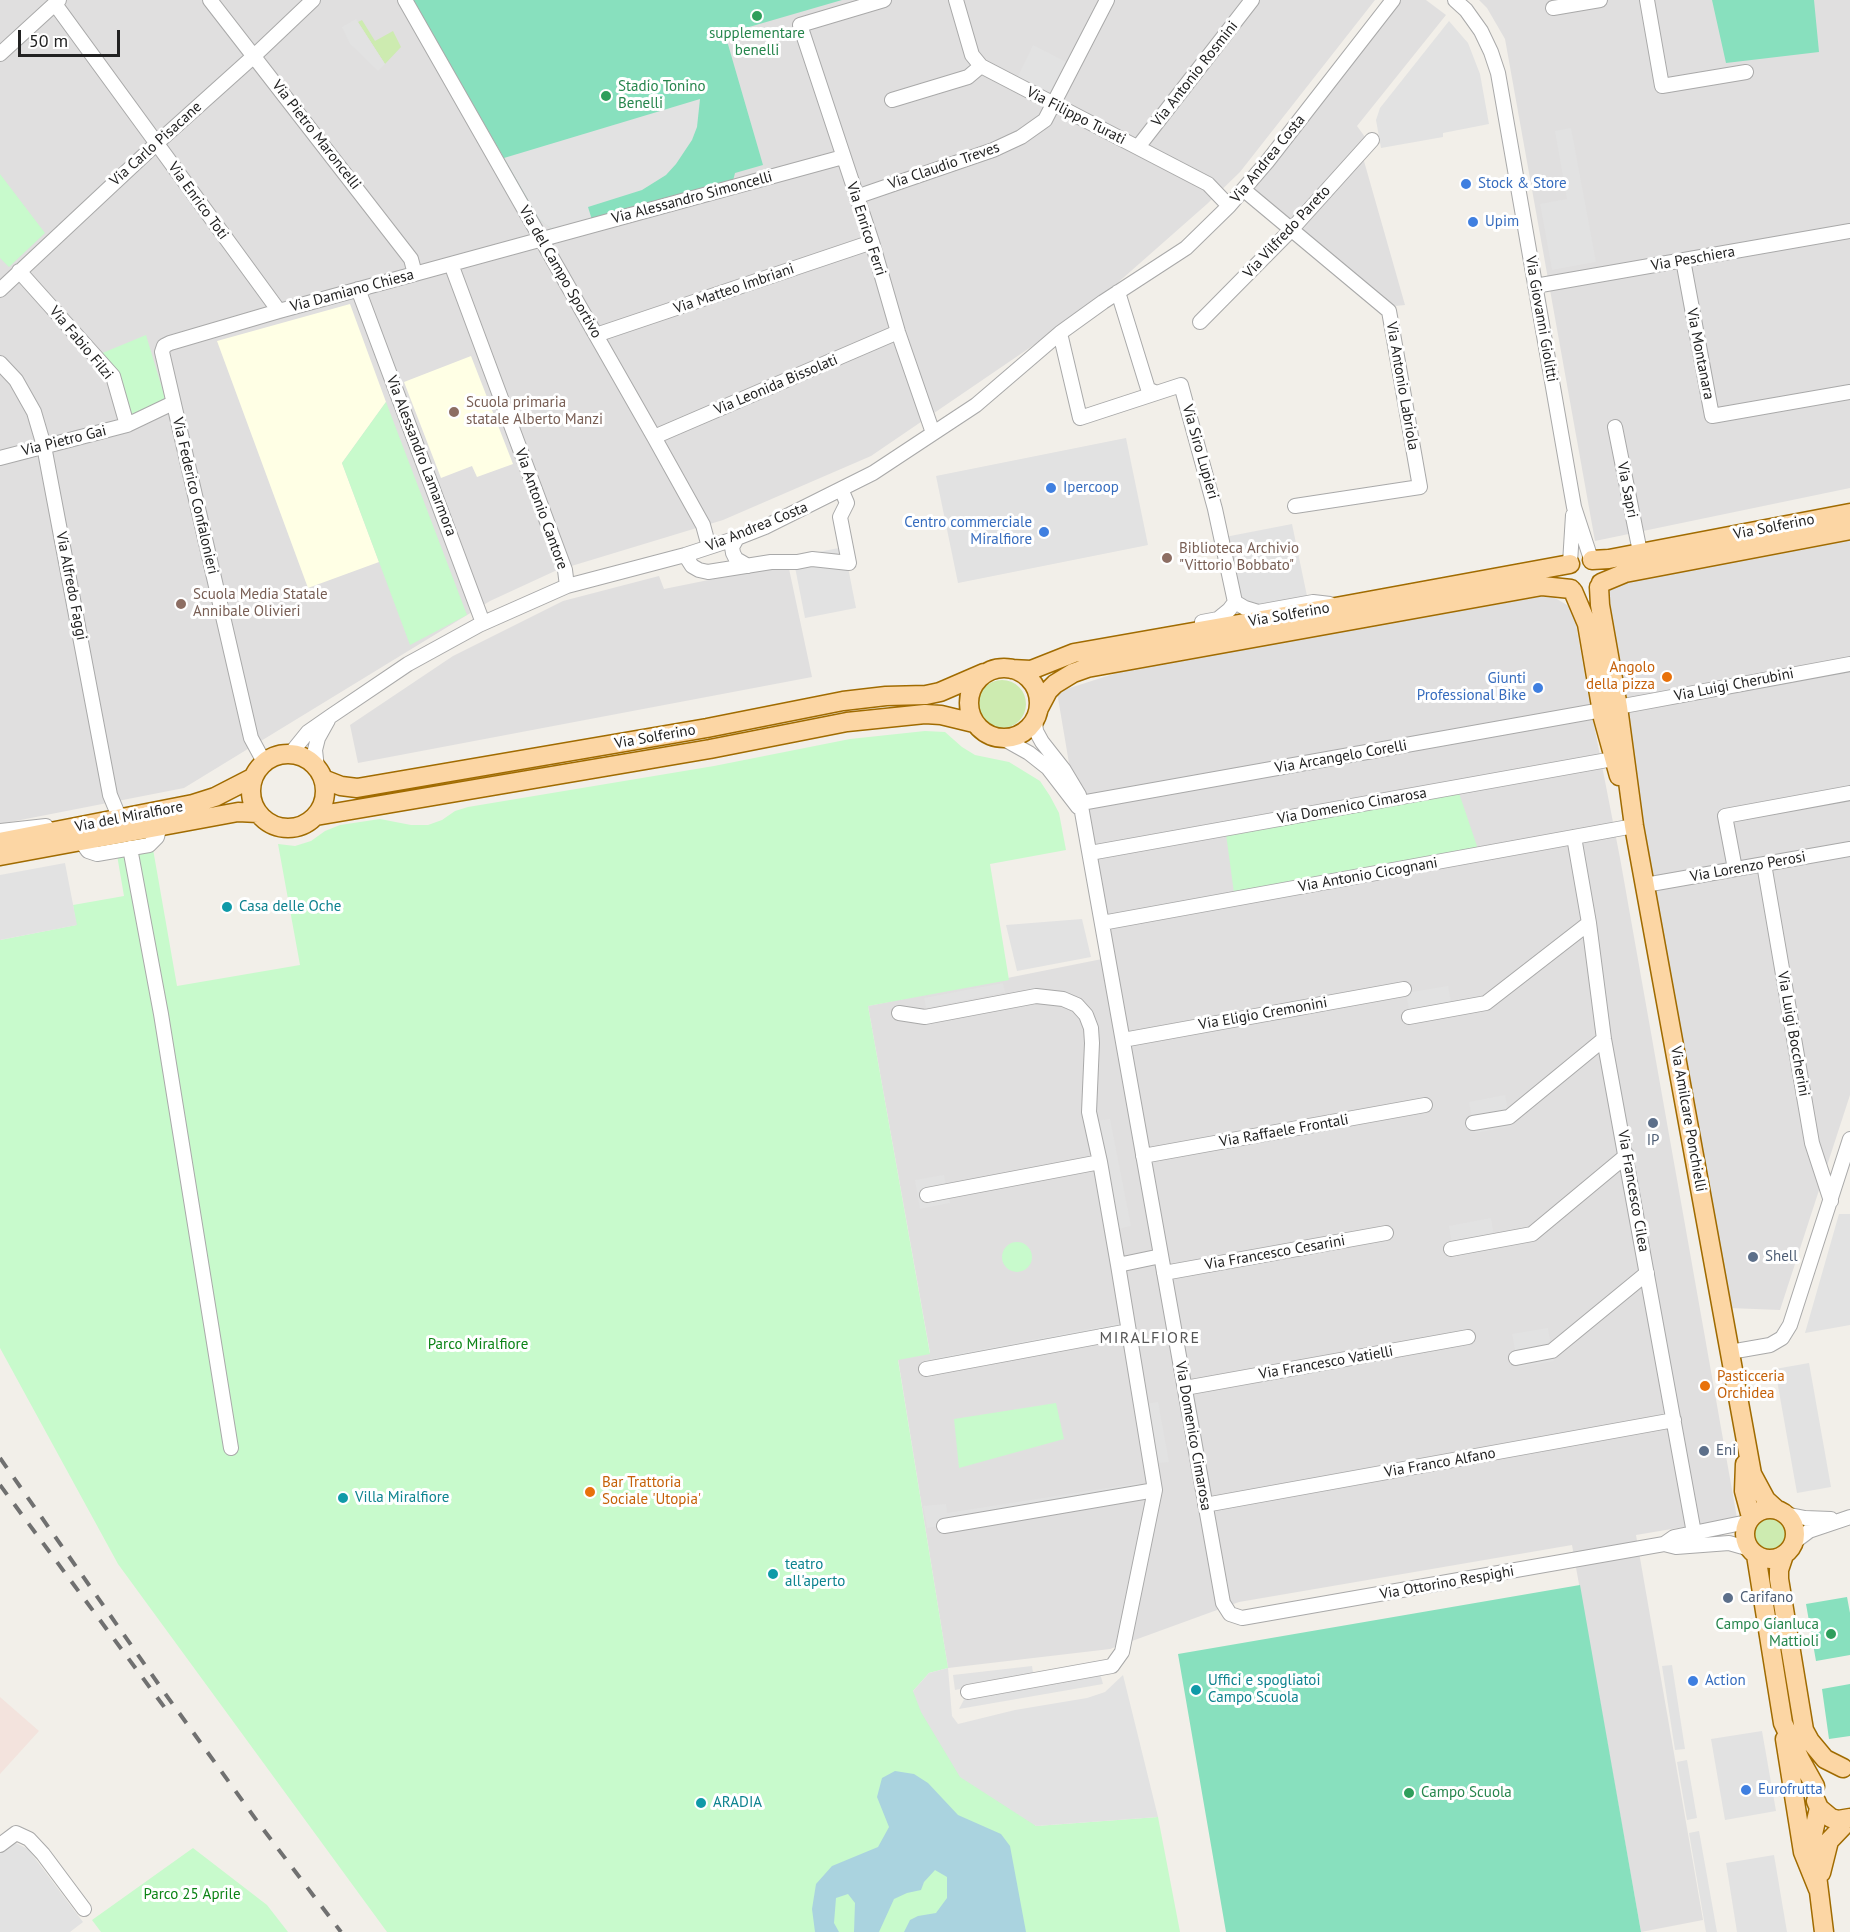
<!DOCTYPE html>
<style>
body{margin:0}
#map{position:relative;width:1850px;height:1932px;overflow:hidden;background:#f2efe9;font-family:"PT Sans",sans-serif}
canvas{display:block}
.scale{position:absolute;left:18px;top:30px;width:102px;height:27px;box-sizing:border-box;border:3px solid #222;border-top:0;padding-left:8px;font-size:18px;line-height:21px;white-space:nowrap;color:#222;-webkit-text-stroke:4px #fff;paint-order:stroke}
</style>
<div id="map">
<canvas width="1850" height="1932"></canvas>
<div class="scale">50 m</div>
</div>
<script>
const ctx = document.querySelector('canvas').getContext('2d');
ctx.lineJoin = 'round';
function fill(path, color) { ctx.fillStyle = color; ctx.fill(path, 'evenodd'); }
const poly = rows => new Path2D(rows.map(r => 'M' + r).join(''));
function stroke(path, color, width, dash) { ctx.strokeStyle = color; ctx.lineWidth = width; ctx.lineCap = dash ? 'butt' : 'round'; ctx.setLineDash(dash || []); ctx.stroke(path); }
function write(font, color, halo, rows, align = 'center') {
  ctx.font = font + ' "PT Sans",sans-serif'; ctx.lineWidth = 6; ctx.setLineDash([]); ctx.textBaseline = 'middle'; ctx.strokeStyle = halo; ctx.fillStyle = color; for (const [text, x, y, turn = 0] of rows) {
    ctx.save(); ctx.translate(x, y); ctx.rotate((+turn || 0) * Math.PI / 180); ctx.textAlign = isNaN(turn) ? turn : align; if (halo) ctx.strokeText(text, 0, 0); ctx.fillText(text, 0, 0); ctx.restore();
  }
}
fill(poly([
 [0,0,1375,0,1240,172,1207,204,1114,286,1047,336,871,456,723,520,555,571,490,601,184,788,0,824],
 [1399,0,1426,0,1446,15,1357,126,1365,137,1360,147,1405,305,1395,306,1249,190],
 [1479,0,1850,0,1850,488,1595,541,1505,39,1487,8],
 [1850,532,1850,1095,1780,1310,1729,1308,1601,579],
 [788,564,812,677,358,763,350,725,453,656,563,601,659,576,664,589],
 [1550,595,1567,605,1574,612,1588,694,1620,858,1737,1518,1636,1535,1703,1920,1641,1932,1572,1545,1239,1602,1110,1649,948,1668,898,1359,930,1353,868,1006,1102,959,1057,692,1126,670]
]), '#e0dfdf');
fill(poly([
 [350,304,386,402,342,463,379,562,308,588,217,341],
 [471,356,513,464,477,477,472,466,441,478,404,382]
]), '#ffffe5');
fill(poly([
 [0,1697,39,1731,0,1774]
]), '#f3e3dd');
fill(poly([
 [362,20,375,41,393,31,401,47,385,64,358,22],
 '978 704a24 24 0 1 1 48 0a24 24 0 1 1-48 0Z',
 '1754 1534a16 16 0 1 1 32 0a16 16 0 1 1-32 0Z'
]), '#cdebb0');
fill(poly([
 [0,174,45,233,9,267,0,258],
 [146,335,165,398,162,402,129,417,123,384,100,354],
 [386,402,467,615,410,645,342,463],
 [925,731,945,732,962,747,975,755,1009,762,1040,781,1050,796,1059,813,1066,850,990,864,1009,980,868,1006,930,1354,898,1360,948,1668,929,1673,913,1691,1036,1826,1158,1817,1180,1932,387,1932,118,1564,0,1348,0,940,76,925,73,905,124,896,117,855,153,849,177,986,300,965,278,844,295,846,311,841,325,831,340,825,380,819,411,825,428,825,442,820,455,811,468,807,714,766,850,739],
 [1459,793,1478,849,1234,893,1226,834],
 '1002 1257a15 15 0 1 1 30 0a15 15 0 1 1-30 0Z',
 [1056,1403,1064,1439,959,1468,954,1419],
 [193,1848,267,1905,288,1932,101,1932,92,1920]
]), '#c8facc');
fill(poly([
 [413,0,842,0,725,34,763,165,735,173,733,181,554,230,539,219],
 [1712,0,1814,0,1819,52,1726,63],
 [1580,1585,1641,1932,1226,1932,1178,1654],
 [1847,1597,1850,1613,1850,1655,1816,1661,1806,1604],
 [1850,1684,1850,1736,1829,1739,1822,1689]
]), '#88e0be');
fill(poly([
 [356,19,385,64,378,71,350,44,342,27],
 [1449,21,1468,43,1480,74,1489,124,1443,133,1443,137,1381,148,1376,120,1380,108],
 [1033,45,1066,62,1049,94,1017,78],
 [700,99,697,127,692,140,676,164,666,175,642,190,588,207,592,220,554,230,545,224,539,219,504,158],
 [1571,128,1596,262,1552,270,1540,204,1567,199,1555,131],
 [1126,438,1148,545,958,583,936,476],
 [1292,524,1307,596,1254,606,1237,597,1225,537],
 [844,547,856,608,805,618,793,557],
 [65,863,77,925,0,940,0,875],
 [1082,919,1091,957,1017,971,1006,925],
 [1003,983,1005,992,926,1008,924,998],
 [1448,986,1454,1017,1412,1024,1406,993],
 [1505,1095,1511,1126,1475,1133,1469,1102],
 [1110,1119,1131,1226,1118,1229,1096,1121],
 [944,1175,950,1203,920,1209,915,1180],
 [1839,1214,1850,1214,1850,1325,1805,1333],
 [1491,1218,1496,1249,1454,1257,1449,1226],
 [1126,1322,1127,1329,927,1368,925,1360],
 [1548,1328,1554,1361,1518,1367,1512,1334],
 [1809,1363,1831,1487,1797,1493,1775,1369],
 [1158,1402,1169,1462,1157,1463,1146,1404],
 [1139,1483,1141,1490,927,1528,923,1506,946,1504,947,1513],
 [1672,1665,1685,1749,1675,1750,1662,1666],
 [1032,1666,1033,1673,955,1690,953,1675],
 [948,1668,952,1716,958,1724,1015,1710,1087,1698,1105,1692,1123,1675,1158,1817,1036,1826,960,1777,921,1712,913,1691,929,1673],
 [1100,1673,1103,1684,959,1709,968,1692,954,1694],
 [1762,1731,1776,1811,1725,1820,1711,1739],
 [1687,1760,1697,1818,1687,1820,1677,1762],
 [1699,1831,1717,1932,1706,1932,1689,1833],
 [14,1842,28,1849,83,1922,70,1932,0,1932,0,1853],
 [1774,1855,1787,1932,1737,1932,1726,1863]
]), '#e2e2e2');
fill(poly([
 [895,1771,914,1774,928,1783,958,1815,1001,1834,1010,1846,1026,1932,904,1932,910,1920,918,1916,936,1913,947,1898,947,1877,935,1870,924,1882,921,1890,907,1893,894,1899,879,1932,854,1932,855,1903,848,1894,836,1898,834,1923,839,1932,815,1932,812,1909,816,1884,832,1866,878,1847,889,1827,877,1797,882,1778]
]), '#aad3df');
const minor = poly([
 [210,0,411,259,415,274],
 [405,0,654,437,703,525,709,547],
 [884,0,800,25,872,242,898,332,933,433],
 [956,0,972,55,981,66,1208,184,1229,206],
 [1455,0,1466,10,1481,31,1491,52,1498,73,1574,507,1591,559],
 [1647,0,1662,86,1746,72],
 [55,4,279,311],
 [1553,8,1600,0],
 [0,54,59,0],
 [892,100,968,77,981,66],
 [1138,147,1252,0],
 [1244,190,1389,311,1420,487,1295,506],
 [856,197,993,150,1021,137,1045,120,1107,0],
 [1683,260,1712,416,1850,392],
 [451,264,565,570,567,586],
 [19,271,113,376,127,425],
 [1535,286,1850,231],
 [358,289,483,623],
 [0,290,156,144,254,56,313,0],
 [1118,292,1148,389,1156,393],
 [1200,322,1291,230,1372,140],
 [1060,333,1080,418,1181,385,1215,509,1235,602,1245,608,1258,612,1313,602,1330,604],
 [596,335,872,242],
 [0,363,16,380,34,412,44,446,110,795,120,819],
 [1615,427,1640,552],
 [654,437,898,332],
 [0,458,127,425,173,403],
 [737,538,732,547,733,553,736,559,748,566],
 [685,555,692,566,699,570,708,572,771,562,797,562,812,559,849,563,840,517,847,503,841,489],
 [1570,563,1573,515],
 [1202,622,1218,619,1229,610,1235,602],
 [1618,707,1850,664],
 [1035,720,1036,731,1042,742,1064,770,1079,795,1223,1603,1230,1614,1242,1618,1664,1544,1676,1547,1729,1543,1750,1549],
 [1004,739,1029,753,1048,768,1078,807],
 [291,753,308,732,331,716,408,664,479,625,567,586,685,555,737,538,765,527,873,473,976,405,1060,333,1103,302,1186,248,1229,206,1267,162,1393,0],
 [264,762,251,738,162,352,164,346,170,343,279,311,843,157],
 [317,768,315,750,318,738,328,720],
 [1081,803,1602,710],
 [0,831,46,826],
 [1574,837,1589,923,1604,1039,1696,1544],
 [74,843,80,840,88,851,97,854,149,845,157,837,160,826],
 [130,848,161,1014,231,1448],
 [1090,853,1613,759],
 [1764,864,1812,1143,1831,1201],
 [1735,869,1725,816,1850,793],
 [1645,885,1850,849],
 [1102,923,1634,826],
 [899,1013,925,1017,1036,996,1063,999,1077,1005,1086,1015,1091,1028,1092,1043,1089,1112,1100,1162,1118,1265,1155,1490,1122,1652,1112,1666,968,1692],
 [1409,1017,1486,1003,1589,923],
 [1123,1040,1404,989],
 [1473,1123,1509,1117,1604,1039],
 [1143,1156,1425,1105],
 [927,1195,1100,1162],
 [1451,1249,1532,1234,1627,1155],
 [1118,1265,1161,1256],
 [1164,1273,1386,1233],
 [1730,1352,1770,1345,1782,1338,1790,1325,1850,1139],
 [1516,1358,1552,1351,1647,1273],
 [926,1369,1129,1331],
 [1185,1388,1468,1337],
 [1205,1505,1674,1420],
 [1785,1514,1805,1518,1831,1519],
 [944,1526,1155,1490],
 [1793,1543,1809,1531,1850,1517],
 [1664,1544,1674,1537,1747,1522],
 [0,1845,16,1833,29,1839,43,1854,84,1909]
]);
const major = poly([
 [1592,560,1609,559,1850,513],
 [1601,583,1625,573,1850,530],
 [1599,587,1600,605,1618,707,1634,826,1752,1474,1766,1500,1777,1510],
 [1573,591,1587,624,1603,718,1619,776],
 '969 703a35 35 0 1 1 70 0a35 35 0 1 1-70 0Z',
 [1011,669,1031,670,1074,653,1341,606,1570,564],
 [1039,708,1048,691,1055,684,1073,673,1087,668,1542,586,1571,589],
 '251 791a37 37 0 1 1 74 0a37 37 0 1 1-74 0Z',
 [323,779,341,786,357,788,707,728,843,701,886,696,926,695,940,692,984,673],
 [316,816,710,749,847,722,925,714,941,715,974,723],
 [0,842,193,804,215,797,252,778],
 [0,856,238,812,258,813],
 [1745,1464,1744,1491,1751,1517],
 '1745 1534a25 25 0 1 1 50 0a25 25 0 1 1-50 0Z',
 [1756,1555,1783,1723,1800,1759,1815,1786],
 [1784,1555,1779,1570,1779,1579,1804,1730,1810,1741,1825,1759,1843,1768],
 [1785,1739,1803,1852,1818,1889],
 [1816,1801,1819,1808,1831,1818,1838,1820,1850,1818],
 [1819,1808,1813,1834,1814,1851,1824,1932],
 [1821,1873,1829,1841,1850,1819]
]);
stroke(minor, '#a9a9a9', 16);
stroke(major, '#a06b00', 21);
stroke(minor, '#fff', 14);
stroke(major, '#fcd6a4', 18);
stroke(poly([
 [0,1458,164,1692,260,1825,341,1932],
 [0,1485,165,1708]
]), '#707070', 4, [12, 12]);
for (const [x, y, r, color] of [
 [757,16,6,"#2e9e5b"],
 [606,96,6,"#2e9e5b"],
 [1466,184,6,"#3f7fe0"],
 [1473,222,6,"#3f7fe0"],
 [454,412,6,"#8d6e63"],
 [1051,488,6,"#3f7fe0"],
 [1044,532,6,"#3f7fe0"],
 [1167,558,6,"#8d6e63"],
 [181,604,6,"#8d6e63"],
 [1667,677,6,"#e8710a"],
 [1538,688,6,"#3f7fe0"],
 [227,907,6,"#0f9aa8"],
 [1653,1123,6,"#5c6f8a"],
 [1753,1257,6,"#5c6f8a"],
 [1705,1386,6,"#e8710a"],
 [1704,1451,6,"#5c6f8a"],
 [590,1492,6,"#e8710a"],
 [343,1498,6,"#0f9aa8"],
 [773,1574,6,"#0f9aa8"],
 [1728,1598,6,"#5c6f8a"],
 [1831,1634,6,"#2e9e5b"],
 [1693,1681,6,"#3f7fe0"],
 [1196,1690,6,"#0f9aa8"],
 [1746,1790,6,"#3f7fe0"],
 [1409,1793,6,"#2e9e5b"],
 [701,1803,6,"#0f9aa8"]
]) { const dot = new Path2D(); dot.arc(x, y, r, 0, 2 * Math.PI); ctx.fillStyle = color; ctx.fill(dot); stroke(dot, '#fff', 2); }
write('15px', '#27864d', '#fff', [
 ["supplementare",757,34,"center"],
 ["benelli",757,51,"center"],
 ["Stadio Tonino",618,87],
 ["Benelli",618,104],
 ["Campo Gianluca",1819,1625,"right"],
 ["Mattioli",1819,1642,"right"],
 ["Campo Scuola",1421,1793]
], 'left');
write('15px', '#222', '#fff', [
 ["Via Antonio Rosmini",1195,74,-52],
 ["Via Filippo Turati",1076,116,27],
 ["Via Pietro Maroncelli",316,135,52],
 ["Via Carlo Pisacane",156,144,-42],
 ["Via Andrea Costa",1268,159,-51],
 ["Via Claudio Treves",944,166,-19],
 ["Via Alessandro Simoncelli",692,198,-15],
 ["Via Enrico Toti",198,201,54],
 ["Via Enrico Ferri",866,229,72],
 ["Via Vilfredo Pareto",1287,232,-47],
 ["Via Peschiera",1693,259,-10],
 ["Via del Campo Sportivo",560,272,60],
 ["Via Matteo Imbriani",734,289,-19],
 ["Via Damiano Chiesa",352,291,-15],
 ["Via Giovanni Giolitti",1541,319,80],
 ["Via Fabio Filzi",81,343,50],
 ["Via Montanara",1700,354,79],
 ["Via Leonida Bissolati",776,385,-23],
 ["Via Antonio Labriola",1402,386,80],
 ["Via Pietro Gai",64,441,-14],
 ["Via Siro Lupieri",1200,452,74],
 ["Via Alessandro Lamarmora",421,456,69],
 ["Via Sapri",1627,490,79],
 ["Via Federico Confalonieri",195,496,77],
 ["Via Antonio Cantore",541,509,70],
 ["Via Andrea Costa",757,527,-22],
 ["Via Solferino",1774,527,-11],
 ["Via Alfredo Faggi",71,586,79],
 ["Via Solferino",1289,615,-10],
 ["Via Luigi Cherubini",1734,685,-11],
 ["Via Solferino",655,737,-10],
 ["Via Arcangelo Corelli",1341,757,-10],
 ["Via Domenico Cimarosa",1352,806,-10],
 ["Via del Miralfiore",129,817,-11],
 ["Via Lorenzo Perosi",1748,867,-10],
 ["Via Antonio Cicognani",1368,875,-10],
 ["Via Eligio Cremonini",1263,1014,-10],
 ["Via Luigi Boccherini",1793,1034,80],
 ["Via Amilcare Ponchielli",1688,1119,80],
 ["Via Raffaele Frontali",1284,1131,-10],
 ["Via Francesco Cilea",1633,1191,80],
 ["Via Francesco Cesarini",1275,1253,-10],
 ["Via Francesco Vatielli",1326,1363,-10],
 ["Via Domenico Cimarosa",1193,1436,80],
 ["Via Franco Alfano",1440,1463,-10],
 ["Via Ottorino Respighi",1447,1583,-10]
]);
write('15px', '#366cbe', '#fff', [
 ["Stock & Store",1478,184],
 ["Upim",1485,222],
 ["Ipercoop",1063,488],
 ["Centro commerciale",1032,523,"right"],
 ["Miralfiore",1032,540,"right"],
 ["Giunti",1526,679,"right"],
 ["Professional Bike",1526,696,"right"],
 ["Action",1705,1681],
 ["Eurofrutta",1758,1790]
], 'left');
write('15px', '#785e54', '#fff', [
 ["Scuola primaria",466,403],
 ["statale Alberto Manzi",466,420],
 ["Biblioteca Archivio",1179,549],
 ["\"Vittorio Bobbato\"",1179,566],
 ["Scuola Media Statale",193,595],
 ["Annibale Olivieri",193,612]
], 'left');
write('15px', '#c56008', '#fff', [
 ["Angolo",1655,668,"right"],
 ["della pizza",1655,685,"right"],
 ["Pasticceria",1717,1377],
 ["Orchidea",1717,1394],
 ["Bar Trattoria",602,1483],
 ["Sociale 'Utopia'",602,1500]
], 'left');
write('15px', '#0d838f', '#fff', [
 ["Casa delle Oche",239,907],
 ["Villa Miralfiore",355,1498],
 ["teatro",785,1565],
 ["all'aperto",785,1582],
 ["Uffici e spogliatoi",1208,1681],
 ["Campo Scuola",1208,1698],
 ["ARADIA",713,1803]
], 'left');
write('15px', '#4e5e75', '#fff', [
 ["IP",1653,1141,"center"],
 ["Shell",1765,1257],
 ["Eni",1716,1451],
 ["Carifano",1740,1598]
], 'left');
write('15px', '#0c8416', '#fff', [
 ["Parco Miralfiore",478,1345],
 ["Parco 25 Aprile",192,1895]
]);
ctx.letterSpacing = '1.5px';
write('16px', '#555', '#fff', [
 ["MIRALFIORE",1150,1338]
]);
ctx.letterSpacing = '0px';
</script>
